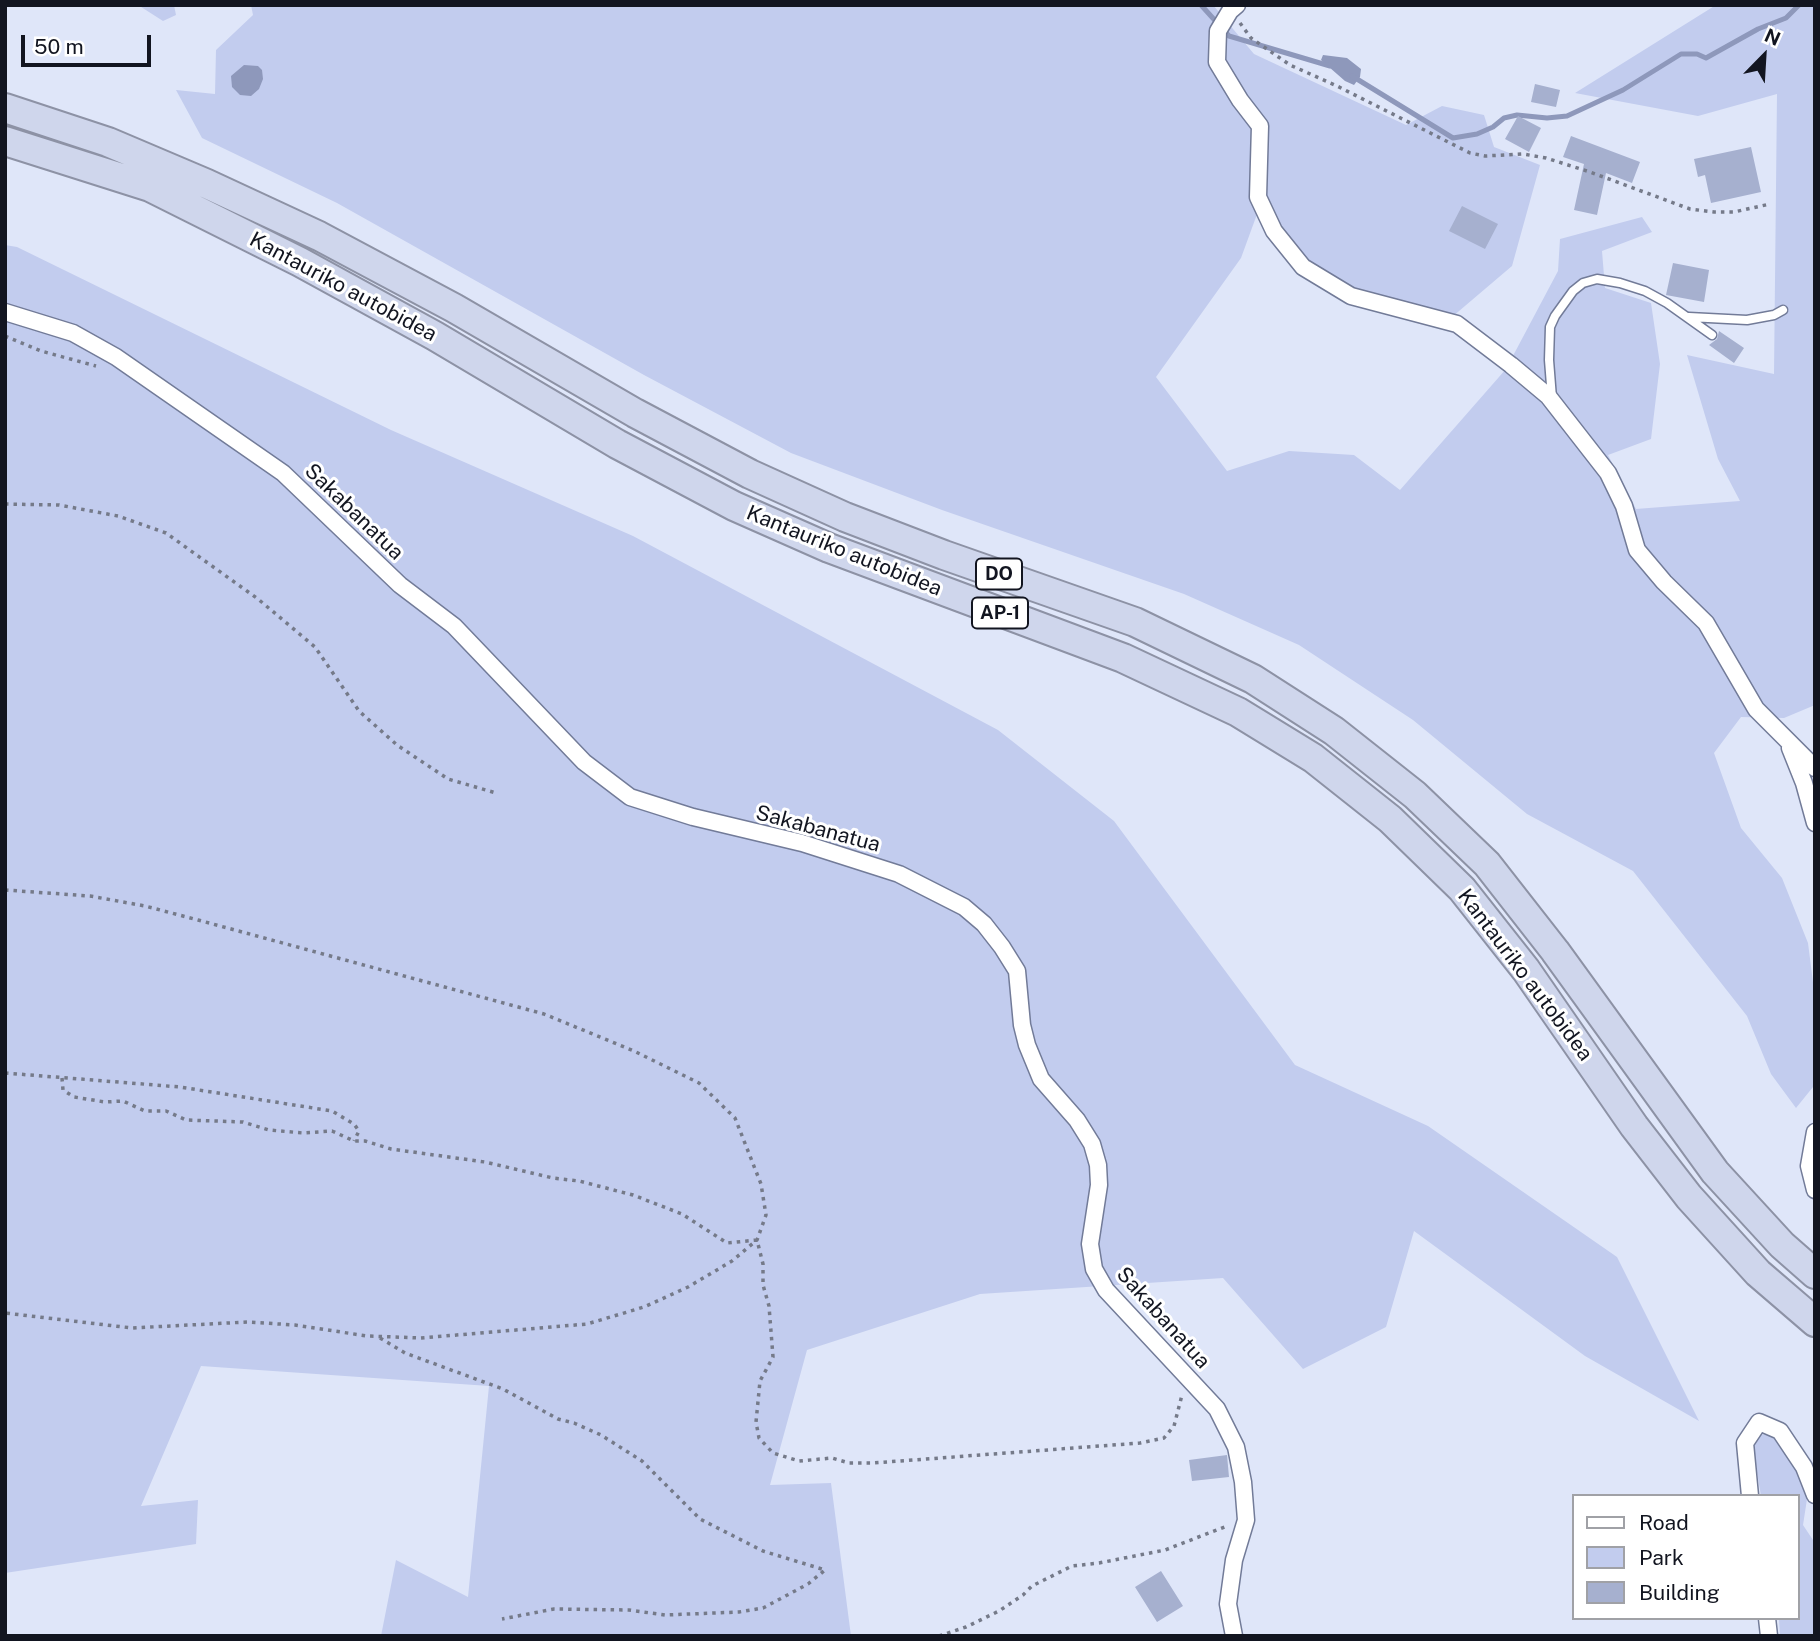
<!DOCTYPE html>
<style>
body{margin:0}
#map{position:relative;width:1820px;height:1641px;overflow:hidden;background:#dfe6f9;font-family:"Public Sans",sans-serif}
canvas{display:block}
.frame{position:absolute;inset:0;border:7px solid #121520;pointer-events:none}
.legend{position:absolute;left:1572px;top:1494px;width:228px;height:126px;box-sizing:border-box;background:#fff;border:2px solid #a0a1a6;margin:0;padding:9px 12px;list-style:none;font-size:21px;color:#121520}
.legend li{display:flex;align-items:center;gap:14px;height:35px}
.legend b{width:35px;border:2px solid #a0a1a6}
.north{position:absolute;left:1729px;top:21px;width:70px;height:70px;-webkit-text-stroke:5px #fff;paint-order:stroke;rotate:24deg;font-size:19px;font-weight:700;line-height:28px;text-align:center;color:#121520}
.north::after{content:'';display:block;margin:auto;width:24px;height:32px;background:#121520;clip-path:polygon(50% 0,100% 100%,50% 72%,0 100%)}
.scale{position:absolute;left:21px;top:35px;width:130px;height:32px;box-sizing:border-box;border:4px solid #121520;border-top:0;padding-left:9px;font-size:21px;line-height:24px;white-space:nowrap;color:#121520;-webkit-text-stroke:5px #fff;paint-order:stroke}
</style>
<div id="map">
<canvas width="1820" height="1641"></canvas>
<div class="frame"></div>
<ul class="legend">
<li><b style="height:9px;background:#fff"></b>Road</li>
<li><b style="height:19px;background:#c2ccee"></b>Park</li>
<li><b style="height:19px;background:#a6b0cf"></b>Building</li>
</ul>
<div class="north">N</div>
<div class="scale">50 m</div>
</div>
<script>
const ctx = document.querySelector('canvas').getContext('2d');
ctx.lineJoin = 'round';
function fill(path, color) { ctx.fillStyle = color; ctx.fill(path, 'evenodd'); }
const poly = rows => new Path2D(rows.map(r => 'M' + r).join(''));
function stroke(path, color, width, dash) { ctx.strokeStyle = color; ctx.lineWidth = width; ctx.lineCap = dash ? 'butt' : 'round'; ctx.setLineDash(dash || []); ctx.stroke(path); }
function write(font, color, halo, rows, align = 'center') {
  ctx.font = font + ' "Public Sans",sans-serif'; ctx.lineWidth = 6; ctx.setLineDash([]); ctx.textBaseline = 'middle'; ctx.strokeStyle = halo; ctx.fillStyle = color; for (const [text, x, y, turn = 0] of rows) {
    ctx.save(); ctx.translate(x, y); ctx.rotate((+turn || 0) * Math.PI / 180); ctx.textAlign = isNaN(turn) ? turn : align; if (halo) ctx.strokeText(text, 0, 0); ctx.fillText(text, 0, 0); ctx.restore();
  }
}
fill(poly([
 [138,5,174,5,176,15,163,21],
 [251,5,1213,5,1254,54,1406,125,1442,106,1484,115,1494,147,1540,165,1512,266,1452,317,1360,293,1306,263,1279,226,1264,195,1241,258,1156,377,1227,471,1289,451,1354,455,1400,490,1506,369,1558,271,1560,239,1642,217,1652,232,1602,251,1605,288,1651,303,1660,364,1651,439,1608,455,1636,509,1740,501,1718,459,1687,355,1774,374,1777,94,1698,116,1575,93,1716,5,1815,5,1815,705,1784,718,1741,717,1714,753,1741,828,1782,878,1808,943,1815,998,1813,1087,1796,1108,1771,1074,1747,1016,1633,871,1527,814,1413,720,1299,645,1184,594,942,510,791,453,644,375,337,203,202,138,176,90,215,94,216,50,253,15],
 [5,245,17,247,391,430,633,536,998,730,1114,821,1295,1065,1428,1126,1617,1257,1699,1421,1585,1356,1414,1231,1386,1327,1303,1369,1223,1278,980,1294,807,1350,770,1485,831,1483,851,1636,381,1636,396,1560,468,1597,489,1386,201,1366,141,1506,198,1500,196,1544,5,1573],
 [1760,1434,1774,1436,1796,1464,1807,1499,1803,1525,1815,1543,1815,1636,1780,1636,1779,1618,1797,1618,1797,1496,1761,1496,1753,1448]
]), '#c2ccee');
fill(poly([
 [1323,55,1347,58,1361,69,1360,77,1354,85,1345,81,1321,60],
 [244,65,258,66,262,70,263,79,259,89,251,96,240,95,232,87,231,76]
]), '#8e98bb');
stroke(poly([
 [1201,5,1229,36,1330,66],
 [1352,76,1453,138,1477,134,1493,127,1504,118,1517,115,1547,118,1567,116,1623,90,1681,54,1697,54,1706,58,1758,29,1786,18,1799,5]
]), '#8e98bb', 5);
fill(poly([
 [1535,84,1560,90,1556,107,1531,102],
 [1518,116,1541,128,1529,152,1505,139],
 [1571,136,1640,162,1632,183,1606,173,1597,215,1574,210,1584,164,1563,157],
 [1751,147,1761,192,1711,203,1705,175,1698,177,1694,159],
 [1462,206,1498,224,1485,249,1449,231],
 [1673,263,1709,270,1704,302,1666,295],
 [1719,331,1744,348,1734,363,1709,345,1717,339],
 [1227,1455,1229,1477,1192,1481,1189,1460],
 [1161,1571,1183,1606,1157,1622,1135,1587]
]), '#a6b0cf');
const service = poly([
 [1689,317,1747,320,1774,315,1783,310],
 [1552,398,1549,360,1550,327,1555,316,1573,291,1583,283,1597,279,1620,283,1645,291,1667,303,1712,335]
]);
const minor = poly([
 [1237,5,1230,11,1218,31,1217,62,1240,100,1260,126,1258,197,1274,231,1303,267,1351,296,1457,324,1511,365,1548,396,1608,473,1624,506,1637,550,1664,582,1706,623,1756,709,1815,768],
 [5,312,73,333,116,357,283,473,400,585,454,626,584,762,630,797,693,817,802,843,899,874,964,907,984,924,1002,947,1017,971,1022,1025,1027,1045,1041,1079,1077,1120,1092,1144,1098,1165,1099,1185,1090,1244,1094,1269,1106,1290,1217,1409,1236,1447,1243,1482,1246,1520,1234,1560,1228,1604,1234,1636],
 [1790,748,1804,783,1815,823],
 [1815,1132,1809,1166,1815,1190],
 [1750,1496,1745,1443,1759,1422,1780,1431,1804,1467,1815,1495],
 [1767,1618,1769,1636]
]);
const motorway = poly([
 [5,108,108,142,207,184,319,236,454,308,635,413,750,474,845,517,944,555,1135,622,1253,679,1334,731,1415,795,1487,864,1555,951,1715,1172,1782,1245,1815,1274],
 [5,141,150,187,300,262,435,336,617,444,734,506,829,548,1123,658,1238,712,1313,758,1390,819,1462,889,1526,970,1634,1126,1689,1197,1758,1273,1815,1322]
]);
stroke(service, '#727b98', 11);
stroke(minor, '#727b98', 19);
stroke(motorway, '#8d92a5', 32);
stroke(poly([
 [1240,23,1251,38,1290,65,1337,86,1470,153,1485,156,1523,154,1546,158,1590,172,1690,209,1714,212,1734,212,1770,204],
 [5,336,41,351,96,366],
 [5,504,59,505,118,516,166,533,258,599,315,647,359,711,397,745,448,779,496,793],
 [5,890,90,896,145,906,198,920,544,1014,634,1051,699,1083,735,1118,761,1184,766,1215,757,1240,732,1261,688,1287,644,1307,587,1324,421,1338,367,1336,295,1325,247,1322,132,1328,5,1313],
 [5,1073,180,1087,332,1111,354,1124,359,1131,354,1141],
 [62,1078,63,1090,74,1097,105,1102,123,1101,145,1111,166,1111,186,1120,243,1122,269,1130,303,1133,332,1131,354,1141,365,1141,391,1149,485,1162,553,1178,579,1181,633,1195,682,1214,727,1243,757,1240,763,1264,763,1285,769,1306,773,1357,760,1381,756,1422,759,1438,773,1453,799,1461,832,1458,849,1463,873,1463,1140,1443,1164,1438,1174,1426,1182,1395],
 [380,1338,405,1353,503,1389,558,1419,574,1423,601,1435,642,1461,700,1519,763,1551,825,1570,808,1584,763,1608,739,1612,665,1615,629,1610,554,1609,502,1619],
 [939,1636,966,1627,999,1611,1023,1595,1032,1586,1072,1566,1099,1563,1165,1550,1227,1526]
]), '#757a89', 3.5, [3.5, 5]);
stroke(service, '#fff', 8);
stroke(minor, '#fff', 16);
stroke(motorway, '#cfd6ec', 28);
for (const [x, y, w] of [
 [999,574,46],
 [1000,613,56]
]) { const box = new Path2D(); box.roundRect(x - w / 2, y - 15.5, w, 31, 5); ctx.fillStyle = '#fff'; ctx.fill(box); stroke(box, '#121520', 2); }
write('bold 19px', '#121520', null, [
 ["DO",999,574],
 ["AP-1",1000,613]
]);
write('21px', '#121520', '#fff', [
 ["Kantauriko autobidea",343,287,28],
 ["Sakabanatua",354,512,44],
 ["Kantauriko autobidea",844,551,22],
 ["Sakabanatua",818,829,15],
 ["Kantauriko autobidea",1525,975,53],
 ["Sakabanatua",1163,1318,48]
]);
</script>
